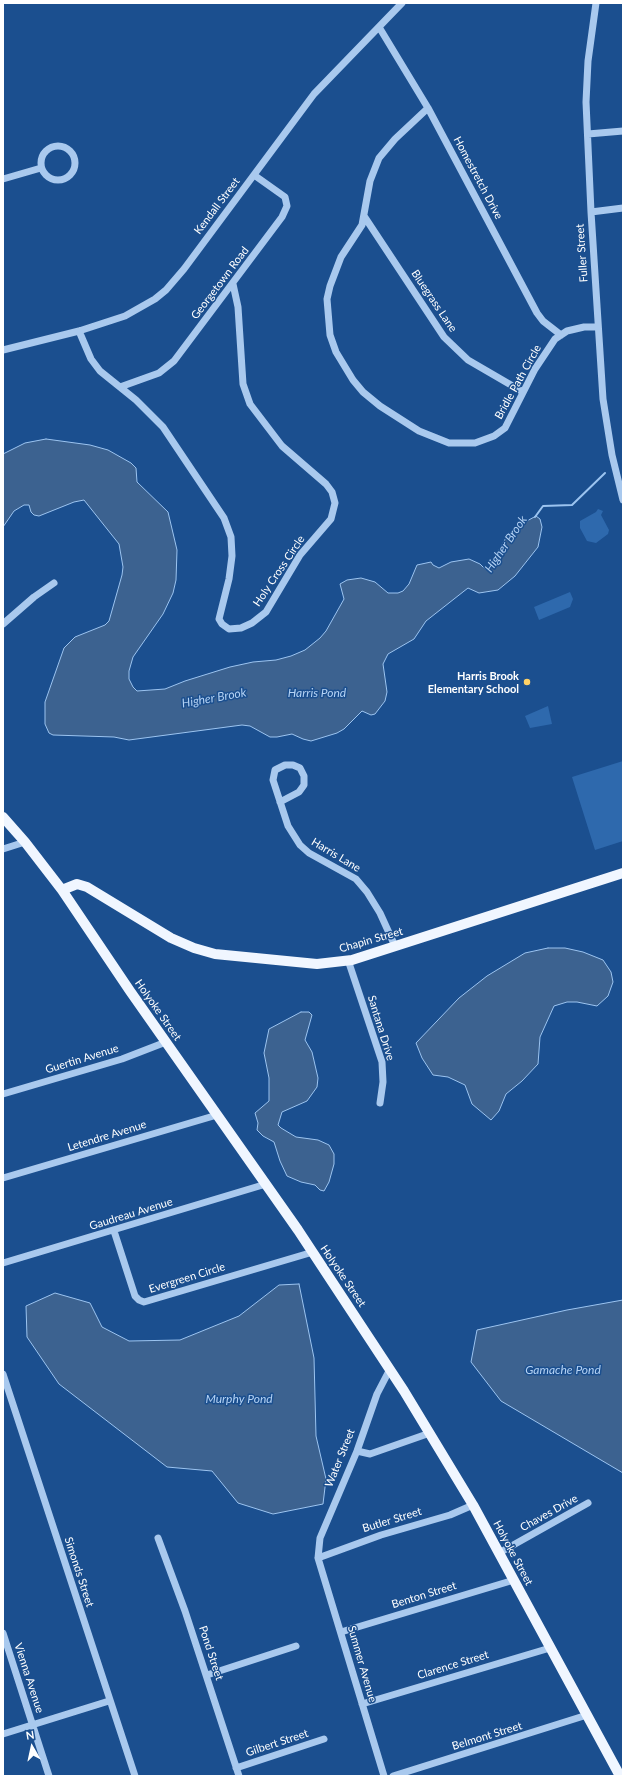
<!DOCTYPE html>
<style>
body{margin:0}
#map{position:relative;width:626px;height:1779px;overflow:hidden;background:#1b4f8f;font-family:Lato,sans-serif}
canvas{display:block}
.frame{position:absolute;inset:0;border:4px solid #fff;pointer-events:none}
.north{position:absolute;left:12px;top:1727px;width:40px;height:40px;-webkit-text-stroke:3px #1b4f8f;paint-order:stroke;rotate:351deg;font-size:11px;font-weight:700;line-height:16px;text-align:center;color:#fff}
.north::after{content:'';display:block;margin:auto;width:14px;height:18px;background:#fff;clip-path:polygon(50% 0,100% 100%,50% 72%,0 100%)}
</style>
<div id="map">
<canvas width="626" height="1779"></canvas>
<div class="frame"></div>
<div class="north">N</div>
</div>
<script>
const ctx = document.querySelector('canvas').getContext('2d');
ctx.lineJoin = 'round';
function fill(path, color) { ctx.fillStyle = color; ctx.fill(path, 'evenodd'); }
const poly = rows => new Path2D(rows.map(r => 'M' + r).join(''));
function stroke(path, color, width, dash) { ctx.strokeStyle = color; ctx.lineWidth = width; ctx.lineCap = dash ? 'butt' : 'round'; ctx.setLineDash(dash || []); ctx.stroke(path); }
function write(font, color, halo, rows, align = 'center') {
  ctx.font = font + ' Lato,sans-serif'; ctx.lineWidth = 3; ctx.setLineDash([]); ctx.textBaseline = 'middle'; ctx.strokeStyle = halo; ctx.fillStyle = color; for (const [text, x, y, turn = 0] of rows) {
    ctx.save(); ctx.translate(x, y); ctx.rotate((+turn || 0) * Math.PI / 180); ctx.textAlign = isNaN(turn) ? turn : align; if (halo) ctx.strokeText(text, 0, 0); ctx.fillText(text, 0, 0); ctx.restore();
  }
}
fill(poly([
 [598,509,603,511,601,515,609,530,608,534,596,543,587,541,580,528,580,521,596,512],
 [570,592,573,599,570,607,539,620,534,607],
 [548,706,552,724,530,728,525,716],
 [623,761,623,841,595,850,572,777]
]), '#2e69ad');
const water = poly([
 [46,439,90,445,108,450,131,463,136,468,137,482,168,512,177,550,176,580,173,593,163,614,133,657,129,671,129,679,133,687,137,691,165,689,185,681,230,667,253,662,276,660,291,656,305,650,320,638,326,631,344,599,340,584,347,580,361,578,375,582,388,593,398,593,403,591,409,584,417,565,431,562,433,565,439,568,451,562,469,559,480,564,485,569,489,568,507,536,516,527,536,516,540,519,542,527,538,547,515,576,498,590,479,593,468,588,426,621,414,639,388,654,383,664,387,692,385,701,375,714,371,715,362,711,344,729,337,733,311,741,303,739,292,734,277,737,270,737,250,726,242,725,129,740,114,737,53,735,49,733,45,724,45,702,64,648,75,637,105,625,109,621,122,575,123,567,119,544,84,500,74,502,39,516,34,515,31,512,29,505,24,505,14,511,3,527,3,454,25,443,46,439],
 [548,948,565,948,583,952,603,960,611,972,613,982,608,996,597,1006,577,1002,567,1002,554,1006,540,1037,538,1064,522,1081,506,1094,499,1111,491,1120,472,1104,465,1085,448,1077,433,1075,422,1058,416,1043,459,998,487,976,525,953,548,948],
 [301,1012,309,1012,312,1015,305,1040,312,1052,318,1078,317,1087,307,1101,282,1112,278,1125,281,1128,296,1137,318,1140,329,1145,334,1154,334,1164,329,1182,324,1191,320,1190,315,1185,301,1182,287,1176,280,1161,274,1142,263,1136,257,1130,258,1123,255,1113,269,1101,269,1078,264,1053,269,1029,301,1012],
 [299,1284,314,1358,316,1436,326,1479,323,1504,273,1514,238,1503,212,1471,167,1467,59,1384,27,1337,26,1306,55,1293,90,1303,102,1327,129,1341,180,1340,239,1316,279,1285,299,1284],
 [623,1300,623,1473,501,1401,471,1362,477,1330,567,1310,623,1300]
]);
fill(water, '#3c6290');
stroke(water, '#9cc4f0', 1);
stroke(poly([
 [535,517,543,506,572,505,605,473]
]), '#9cc4f0', 2);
stroke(poly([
 [596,3,588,61,586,102,591,212,603,399,612,455,623,500],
 [379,27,428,108,537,313,543,321,561,335],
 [428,108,395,139,379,158,370,181,362,225,341,257,330,286,327,299,330,335,336,352,353,380,363,392,380,406,419,431,449,443,475,443,494,436,505,428,535,369,555,339,567,331,584,327,598,327],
 [588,134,623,131],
 '41 163a17 17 0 1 1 34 0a17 17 0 1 1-34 0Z',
 [3,179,41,168],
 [591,212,623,208],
 [364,216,444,337,468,360,523,392],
 [79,331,91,359,100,371,136,400,163,427,224,518,231,537,232,556,229,579,219,619,222,624,229,629,241,628,252,623,266,612,300,555,331,519,335,503,332,492,326,484,282,446,250,404,243,384,238,307,233,284],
 [3,350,79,331,125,316,155,299,166,290,184,269,314,94,402,3],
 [120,387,159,373,174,361,282,217,287,206,285,197,254,175],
 [3,624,34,597,54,583],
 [280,802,299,792,304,785,304,776,300,768,293,765,285,765,275,770,273,780,288,826,300,845,309,853,356,879,367,892,380,913,395,946],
 [3,849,25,842],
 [348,960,382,1062,383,1082,380,1103],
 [3,1094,122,1059,166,1042],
 [3,1178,217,1115],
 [114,1231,135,1296,139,1300,144,1302,313,1252],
 [3,1263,266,1184],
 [3,1374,135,1776],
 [357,1451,370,1454,430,1433],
 [158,1538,185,1611,239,1776],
 [499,1553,588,1503],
 [318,1558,381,1535,450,1515,473,1505],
 [341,1632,514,1580],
 [3,1633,49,1776],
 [207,1675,296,1646],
 [362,1704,550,1648],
 [3,1734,109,1701],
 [236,1768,324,1739],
 [384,1776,318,1558,320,1538,357,1451,377,1394,390,1369],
 [393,1776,587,1715]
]), '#a9c9ee', 7);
stroke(poly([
 [3,817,25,842,62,890,130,991,298,1230,404,1391,473,1505,620,1776],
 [62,890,77,884,87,887,171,938,194,948,215,954,317,964,352,960,623,873]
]), '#f0f6ff', 10);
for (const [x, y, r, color] of [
 [527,682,4,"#ffd166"]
]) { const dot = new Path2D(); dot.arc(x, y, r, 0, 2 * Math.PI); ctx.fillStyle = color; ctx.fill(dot); stroke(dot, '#1b4f8f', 1.5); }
write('11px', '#fff', '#1b4f8f', [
 ["Homestretch Drive",478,178,62],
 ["Kendall Street",217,206,-53],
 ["Fuller Street",582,253,-94],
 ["Georgetown Road",220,283,-53],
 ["Bluegrass Lane",434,301,56],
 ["Bridle Path Circle",518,382,-61],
 ["Holy Cross Circle",279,571,-56],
 ["Harris Lane",336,855,31],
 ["Chapin Street",371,940,-16],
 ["Holyoke Street",158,1010,55],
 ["Santana Drive",381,1028,73],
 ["Guertin Avenue",82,1059,-17],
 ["Letendre Avenue",107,1136,-17],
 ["Gaudreau Avenue",131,1214,-17],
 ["Holyoke Street",343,1276,56],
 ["Evergreen Circle",187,1278,-17],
 ["Water Street",340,1458,-68],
 ["Chaves Drive",549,1513,-29],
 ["Butler Street",392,1520,-17],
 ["Holyoke Street",513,1553,62],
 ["Simonds Street",79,1572,72],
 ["Benton Street",424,1595,-17],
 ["Pond Street",211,1653,72],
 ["Summer Avenue",362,1664,74],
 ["Clarence Street",453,1665,-17],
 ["Vienna Avenue",29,1678,72],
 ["Belmont Street",487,1736,-17],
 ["Gilbert Street",277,1743,-18]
]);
write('bold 11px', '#fff', '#1b4f8f', [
 ["Harris Brook",519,676],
 ["Elementary School",519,689]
], 'right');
write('italic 12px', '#b5d3f5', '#1b4f8f', [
 ["Higher Brook",506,544,-56],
 ["Harris Pond",317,693],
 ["Higher Brook",214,698,-10],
 ["Gamache Pond",563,1370],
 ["Murphy Pond",239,1399]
]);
</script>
